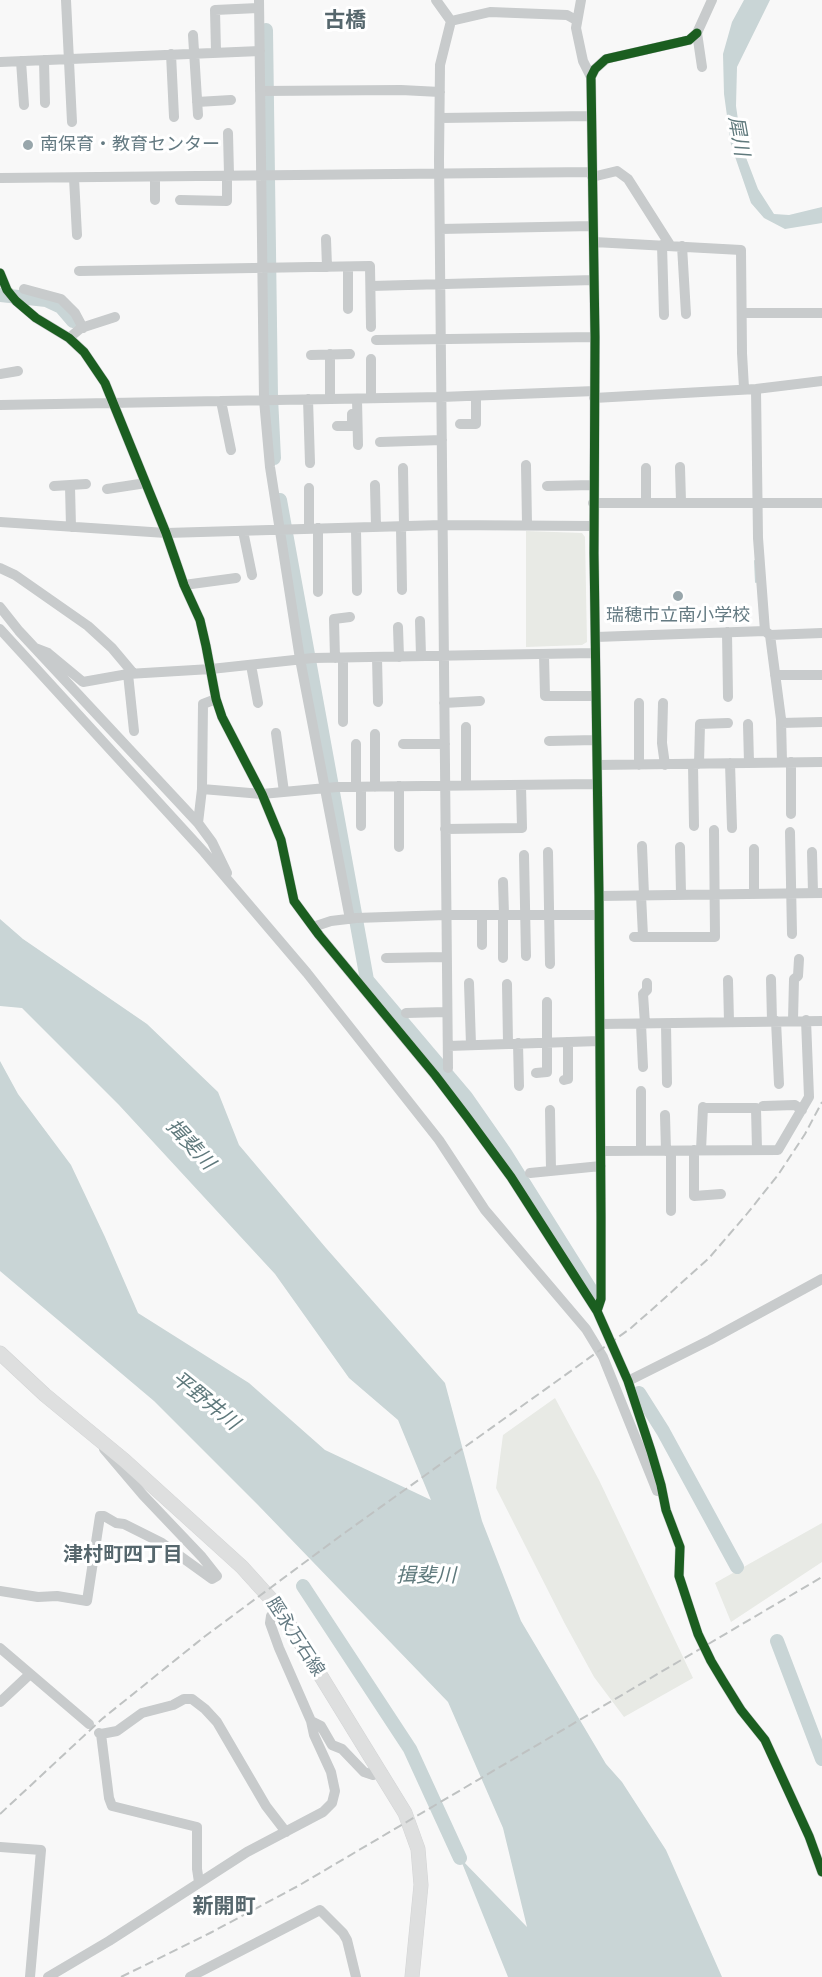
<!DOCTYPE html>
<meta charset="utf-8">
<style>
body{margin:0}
canvas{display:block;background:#f8f8f8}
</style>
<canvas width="822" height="1977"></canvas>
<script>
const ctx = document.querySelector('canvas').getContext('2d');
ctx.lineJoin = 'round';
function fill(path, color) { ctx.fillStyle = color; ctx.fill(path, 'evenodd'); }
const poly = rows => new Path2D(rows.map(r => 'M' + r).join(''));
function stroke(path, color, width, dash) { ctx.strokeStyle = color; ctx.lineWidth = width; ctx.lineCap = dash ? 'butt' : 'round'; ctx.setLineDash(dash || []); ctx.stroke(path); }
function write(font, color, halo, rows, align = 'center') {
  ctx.font = font + ' Arial,"Noto Sans JP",sans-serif'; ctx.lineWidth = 6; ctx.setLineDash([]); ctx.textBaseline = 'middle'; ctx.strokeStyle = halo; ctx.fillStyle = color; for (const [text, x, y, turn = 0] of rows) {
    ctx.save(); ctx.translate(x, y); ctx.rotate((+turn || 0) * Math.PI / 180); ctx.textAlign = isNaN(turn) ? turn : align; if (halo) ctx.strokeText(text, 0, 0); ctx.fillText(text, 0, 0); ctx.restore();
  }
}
fill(poly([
 [526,531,582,533,585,537,587,642,582,645,526,647],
 [555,1398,599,1480,693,1678,624,1717,594,1677,565,1624,496,1488,503,1435],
 [822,1523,822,1562,731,1622,715,1583]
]), '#e8eae5');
fill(poly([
 [744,0,770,0,737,67,736,106,742,147,758,189,774,214,789,215,822,207,822,223,785,229,764,218,751,203,731,145,724,94,723,54,732,22],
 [0,919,23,939,147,1024,218,1092,239,1145,326,1248,445,1383,482,1521,521,1621,606,1764,622,1782,666,1850,722,1977,508,1977,460,1858,527,1927,503,1828,448,1702,258,1505,154,1401,0,1271,0,1061,18,1094,71,1165,105,1237,138,1313,249,1383,325,1450,431,1500,398,1420,349,1378,275,1274,119,1105,22,1008,0,1006]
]), '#c9d5d6');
stroke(poly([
 [755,561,756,582]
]), '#c9d5d6', 2);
stroke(poly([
 [266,30,271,397,274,458],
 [0,295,46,300,61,307,73,321],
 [280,500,367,980,466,1097,505,1153,594,1295],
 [639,1393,663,1431,737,1567],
 [303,1586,410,1749,460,1858],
 [777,1641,822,1759]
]), '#c9d5d6', 14);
const major = poly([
 [0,1353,45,1395,124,1460,242,1567,279,1608,405,1813,418,1849,421,1885,412,1977]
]);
stroke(major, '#d3d4d5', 15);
stroke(poly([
 [66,0,72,122],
 [259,0,264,400,270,467,300,659,350,919],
 [436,0,451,21,440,65,439,160,448,1068],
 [581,0,576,28,583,61,591,77],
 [451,21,490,12,567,15,576,20],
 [193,35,198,115],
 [216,52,215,10,258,8],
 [171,54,174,117],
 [44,60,45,103],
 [21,61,24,105],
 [0,62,260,51],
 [702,67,697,33,712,0],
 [260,91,401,90,440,92],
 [197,102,231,100],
 [440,118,591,116],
 [228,133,229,175],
 [592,177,617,171,628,179,670,245],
 [0,178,592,172],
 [74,178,77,235],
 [155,200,155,177],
 [180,200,227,201,227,176],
 [440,229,593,226],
 [326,239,327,267],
 [594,242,741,250,742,353,744,388],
 [662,245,664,315],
 [682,246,686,314],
 [348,267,348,309],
 [79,271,370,266,371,327],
 [0,273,7,290,16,301,36,318,69,338,84,352,105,383,166,533,184,585,200,620,206,646,216,699,222,717,262,794,281,840,294,901,319,935,435,1075,467,1117,511,1177,597,1311,628,1381,651,1451,661,1485,666,1510,680,1547,679,1576,698,1634,711,1661,723,1681,741,1710,765,1740,809,1836,822,1872],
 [371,286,594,280],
 [24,289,61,299,75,313,83,328],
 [742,313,822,313],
 [69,338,81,328,115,317],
 [376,340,595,337],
 [311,355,350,354],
 [371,359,371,398],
 [0,374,18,371],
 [756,389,758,538,765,631],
 [594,398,756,389,822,381],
 [308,399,310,463],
 [330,399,330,354],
 [357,399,358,445],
 [221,401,231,450],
 [0,405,441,397,595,391],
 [460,424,476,424,476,396],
 [337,426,352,426,352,414],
 [380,442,442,440],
 [526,465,527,525],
 [680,467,681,502],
 [403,468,404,527],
 [646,468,646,503],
 [375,485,376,527],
 [54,486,86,484],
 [70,486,71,527],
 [547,486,593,485],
 [309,488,309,529],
 [107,489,146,483],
 [593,503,822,503],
 [0,522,166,533,442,525,594,526],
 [401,527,402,590],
 [318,528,318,592],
 [356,528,357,591],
 [243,531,252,575],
 [0,568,15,575,88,626,112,648,133,673],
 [184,585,236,578],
 [0,607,19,631,198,823,212,842,227,873],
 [420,621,421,656],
 [398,627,399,657],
 [0,629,204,852,307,973,439,1140,485,1210,586,1329,603,1357,657,1491],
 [727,632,728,697],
 [770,635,781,719,782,762],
 [596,637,765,631,770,635,822,633],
 [35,648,48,653,83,682,128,674,211,669,313,658,595,653],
 [544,655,545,696,596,696],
 [377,657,378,702],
 [335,658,334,619,350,617],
 [343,658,343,722],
 [251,665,258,703],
 [128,674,134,731],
 [775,675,822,675],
 [444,703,480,701],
 [639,703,639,765],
 [663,703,662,743,665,765],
 [781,723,822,722],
 [748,724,749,763],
 [276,733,284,792],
 [549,741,596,740],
 [356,744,356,787],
 [403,744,445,744],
 [791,762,791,814],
 [730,763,732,828],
 [693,764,694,826],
 [699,764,700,724,728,723],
 [597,765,822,762],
 [466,785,466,727],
 [399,786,399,847],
 [375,787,375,734],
 [202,789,262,794,337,787,596,784],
 [198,823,202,789,203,704,216,699],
 [361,826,361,787],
 [445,829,522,828,521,785],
 [790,832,792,934],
 [642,846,644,895],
 [680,847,681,894],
 [754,849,754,894],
 [548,852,550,964],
 [812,852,813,893],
 [524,855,526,956],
 [503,882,504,915],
 [641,895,643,936],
 [599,896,822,893],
 [482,915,482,945],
 [503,915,503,958],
 [313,927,331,921,356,918,446,915,599,915],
 [634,937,715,937,714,830],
 [386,958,446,957],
 [771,979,772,1021],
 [728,980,729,1022],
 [469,983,471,1045],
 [507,984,508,1044],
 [406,1013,447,1012],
 [793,1020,794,979,798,976,799,959],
 [776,1021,779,1084],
 [600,1024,822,1021],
 [641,1024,643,1067],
 [645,1024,643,994,647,990,647,983],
 [666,1024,667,1083],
 [518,1043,519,1086],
 [448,1046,599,1041],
 [536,1073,547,1072,547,1002],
 [564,1080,568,1079,568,1042],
 [763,1106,795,1105,802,1110],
 [706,1108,756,1108,757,1150],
 [550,1110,551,1171],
 [665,1115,666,1151],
 [694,1150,694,1196,721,1194],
 [701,1150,703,1107],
 [601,1151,778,1150,809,1097,806,1020],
 [641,1151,641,1091],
 [671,1151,671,1211],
 [530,1173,601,1166],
 [597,1311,601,1299,601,1217,599,896,594,553,595,337,591,77,595,69,606,59,689,40,697,33],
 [628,1381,710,1340,822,1279],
 [0,1591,38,1597,57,1596,87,1601,100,1516,104,1516,116,1523,124,1524,162,1543,212,1579,217,1576,202,1557,143,1495,104,1449],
 [0,1648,89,1724],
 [0,1702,29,1675],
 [311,1721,321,1726,332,1745,342,1749,364,1772,373,1775,379,1772],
 [99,1733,101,1734,109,1798,112,1806,197,1827,197,1869,199,1882],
 [101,1734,117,1731,142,1713,173,1705,184,1699,192,1699,205,1709,217,1722,266,1806,286,1832],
 [0,1847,41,1850,30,1977],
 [48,1977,109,1941,247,1852,323,1812,332,1803,335,1791,331,1772,314,1735,311,1721,279,1648,270,1623,271,1616,279,1608],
 [190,1977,320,1910,343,1933,347,1940,356,1977]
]), '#c8cbcc', 10);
stroke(major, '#dedfdf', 14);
stroke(poly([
 [0,1814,102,1719,204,1637,343,1534,631,1328,657,1305,709,1258,746,1215,778,1175,805,1134,822,1102],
 [121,1977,210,1933,298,1886,822,1577]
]), '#bfc2c2', 2, [9, 4.5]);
stroke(poly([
 [0,273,7,290,16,301,36,318,69,338,84,352,105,383,166,533,184,585,200,620,206,646,216,699,222,717,262,794,281,840,294,901,319,935,435,1075,467,1117,511,1177,597,1311,628,1381,651,1451,661,1485,666,1510,680,1547,679,1576,698,1634,711,1661,723,1681,741,1710,765,1740,809,1836,822,1872],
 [597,1311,601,1299,601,1217,599,896,594,553,595,337,591,77,595,69,606,59,689,40,697,33]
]), '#1b5e20', 9);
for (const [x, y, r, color] of [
 [28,145,6,"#98a6ab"],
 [678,596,6,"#98a6ab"]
]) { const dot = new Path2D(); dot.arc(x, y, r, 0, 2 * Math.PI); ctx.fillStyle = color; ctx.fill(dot); stroke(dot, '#fff', 2); }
write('18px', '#647a82', '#fff', [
 ["南保育・教育センター",40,145],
 ["瑞穂市立南小学校",678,616,"center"]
], 'left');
write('18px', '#647a82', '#fff', [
 ["脛永万石線",295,1637,57]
]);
write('italic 20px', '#5f797c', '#fff', [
 ["犀川",738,136,80],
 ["揖斐川",190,1145,47],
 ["平野井川",205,1401,39],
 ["揖斐川",426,1576]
]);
write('bold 20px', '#56676d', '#fff', [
 ["津村町四丁目",123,1555]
]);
write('bold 21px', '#56676d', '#fff', [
 ["古橋",345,21],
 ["新開町",224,1907]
]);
</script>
